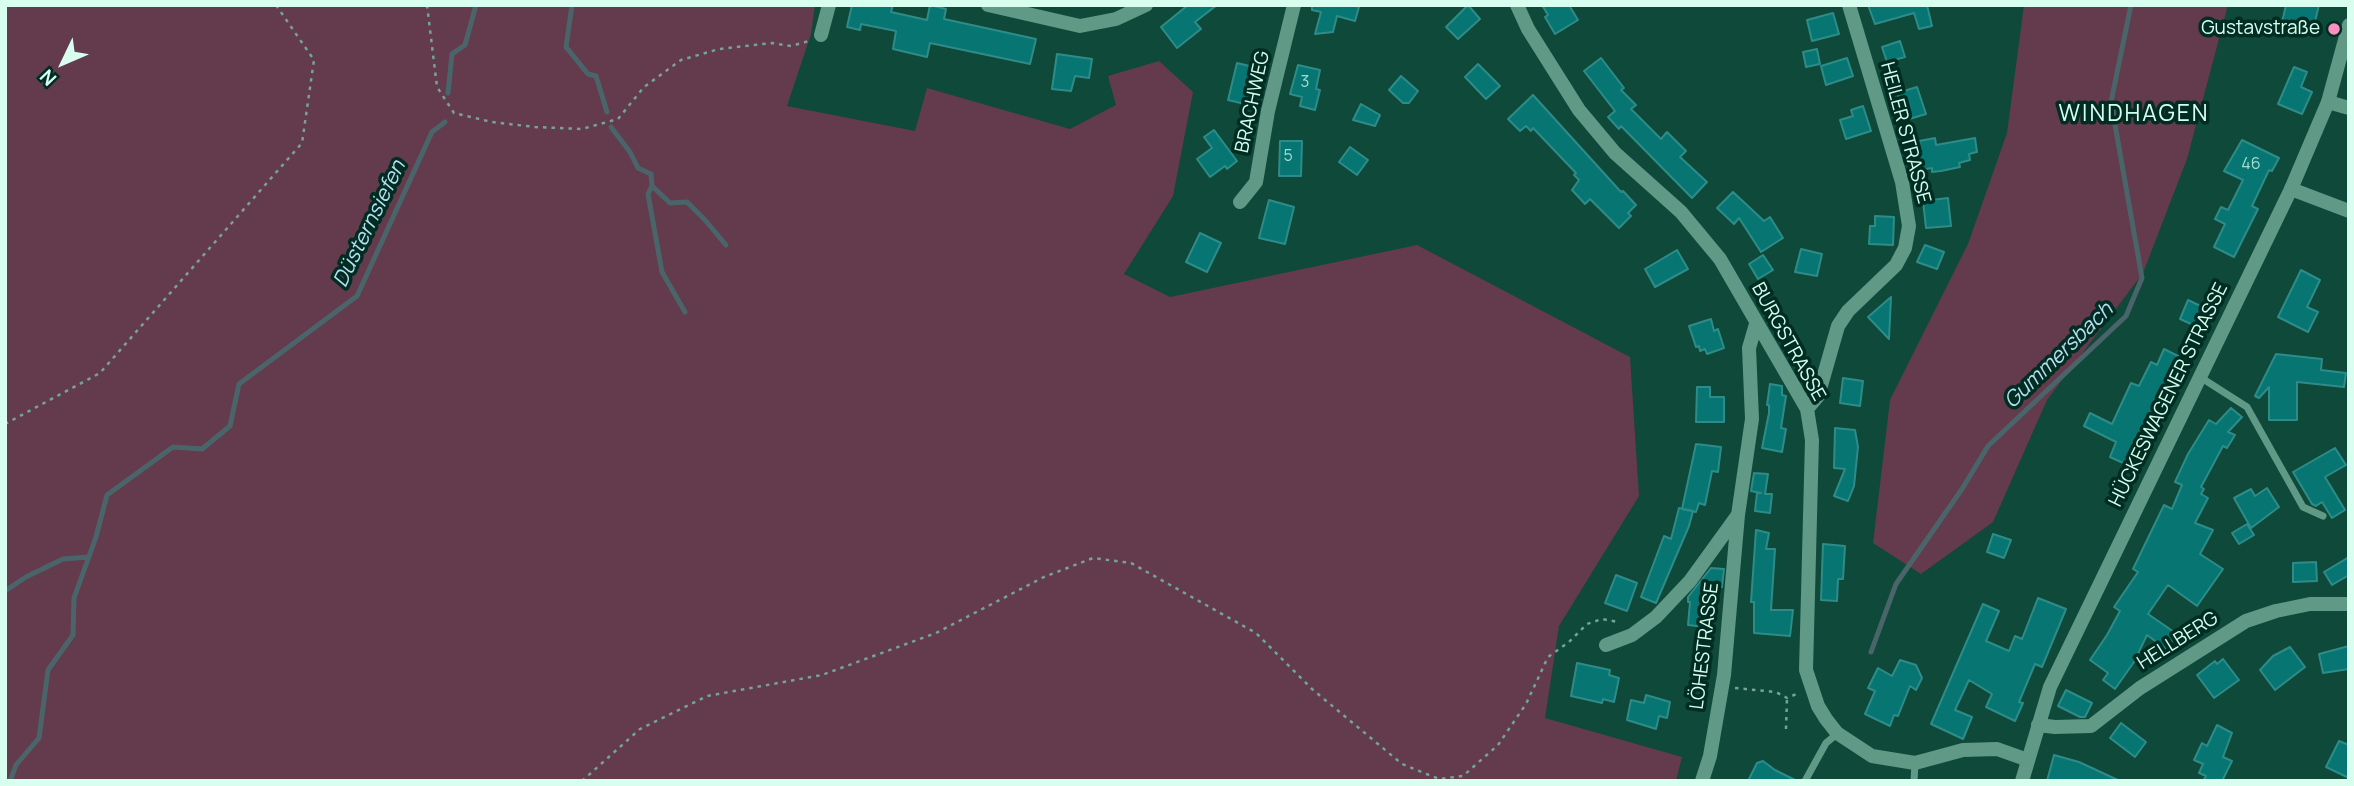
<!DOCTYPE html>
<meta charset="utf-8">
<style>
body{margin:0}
#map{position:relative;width:2354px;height:786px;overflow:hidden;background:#0e493a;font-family:Manrope,sans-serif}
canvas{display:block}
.frame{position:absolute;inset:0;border:7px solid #d8fef0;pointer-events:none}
.north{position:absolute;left:28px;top:28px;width:70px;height:70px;-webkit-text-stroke:5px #002d22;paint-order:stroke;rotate:226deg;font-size:19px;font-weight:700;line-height:28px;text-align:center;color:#d8fef0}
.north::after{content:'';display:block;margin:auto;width:24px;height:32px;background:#d8fef0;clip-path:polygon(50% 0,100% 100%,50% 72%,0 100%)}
</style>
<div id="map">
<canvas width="2354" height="786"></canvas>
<div class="frame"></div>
<div class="north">N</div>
</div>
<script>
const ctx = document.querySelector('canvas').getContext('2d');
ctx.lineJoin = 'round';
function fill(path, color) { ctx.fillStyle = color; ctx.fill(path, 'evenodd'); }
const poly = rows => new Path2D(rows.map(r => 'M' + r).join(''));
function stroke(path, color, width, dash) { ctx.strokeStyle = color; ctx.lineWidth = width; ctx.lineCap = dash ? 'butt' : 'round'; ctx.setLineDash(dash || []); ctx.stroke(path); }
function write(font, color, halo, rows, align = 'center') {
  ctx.font = font + ' Manrope,sans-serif'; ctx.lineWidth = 7; ctx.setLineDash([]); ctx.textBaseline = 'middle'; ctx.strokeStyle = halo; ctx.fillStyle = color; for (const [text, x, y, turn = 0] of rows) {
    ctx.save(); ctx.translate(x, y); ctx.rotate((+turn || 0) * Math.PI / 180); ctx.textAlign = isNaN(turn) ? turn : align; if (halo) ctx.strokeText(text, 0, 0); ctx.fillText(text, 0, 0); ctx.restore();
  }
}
fill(poly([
 [5,5,815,5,811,34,787,106,915,131,927,88,1070,129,1116,105,1108,76,1159,61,1193,92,1173,196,1124,274,1170,297,1417,245,1630,357,1639,496,1559,626,1545,718,1682,757,1676,781,5,781],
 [2024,5,2228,5,2187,159,2143,273,2047,400,1993,522,1921,574,1873,543,1890,400,1968,244,2007,133]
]), '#643a4d');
stroke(poly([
 [572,5,566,47,588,74,596,76,607,112],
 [448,93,452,54,465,45,476,5],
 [611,127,630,152,638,168,651,174,652,186,648,194,662,272,685,312],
 [652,186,670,203,687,202,705,220,726,245],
 [5,591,26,577,63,559,89,557],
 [1871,652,1896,584,1962,489,1988,446,2126,316,2142,278,2111,102,2131,5],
 [10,781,16,765,39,738,48,670,73,635,74,598,96,537,107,495,173,447,202,449,230,426,239,384,357,296,432,132,445,122]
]), '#4a656a', 5);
const building = poly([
 [852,5,893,5,891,12,927,20,930,5,946,9,944,19,1036,39,1030,64,930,43,927,57,893,49,896,31,861,24,860,30,847,27,852,5],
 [1188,5,1217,5,1195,22,1201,29,1177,48,1161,27,1188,5],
 [1312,5,1352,5,1359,7,1355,21,1337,16,1333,32,1315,34,1321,12,1312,10,1312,5],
 [1468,5,1480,19,1458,39,1446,27,1468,5],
 [1542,5,1569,5,1578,20,1555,34,1545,17,1548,15,1542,5],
 [1868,5,1927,5,1932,26,1919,29,1914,13,1875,24,1868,5],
 [2286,5,2319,5,2313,30,2282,22,2286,5],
 [1833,13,1839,34,1812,41,1807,20,1833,13],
 [1900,41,1905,57,1887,62,1882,47,1900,41],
 [1817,49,1820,64,1806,67,1803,52,1817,49],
 [1057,54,1092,59,1089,78,1075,76,1071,91,1052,89,1057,54],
 [1601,58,1624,88,1621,90,1636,105,1631,109,1661,139,1667,132,1686,151,1680,157,1707,182,1692,198,1621,126,1619,129,1608,117,1615,111,1584,71,1601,58],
 [1847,58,1853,76,1826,85,1821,66,1847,58],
 [1237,63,1262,69,1253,106,1228,100,1237,63],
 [1478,64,1500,86,1486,99,1465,77,1478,64],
 [1298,65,1320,70,1316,89,1320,90,1315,110,1300,106,1302,97,1290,94,1298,65],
 [2294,67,2307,72,2301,87,2312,92,2302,114,2278,104,2294,67],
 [1401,76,1418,91,1409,103,1403,103,1389,90,1401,76],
 [1917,87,1926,114,1906,120,1897,93,1917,87],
 [1533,95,1621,192,1623,191,1636,205,1628,213,1631,216,1619,228,1590,199,1585,204,1572,190,1579,180,1574,175,1576,173,1533,128,1531,131,1526,126,1520,131,1508,119,1533,95],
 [1361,104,1380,115,1375,126,1353,120,1361,104],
 [1863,106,1871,131,1846,139,1840,120,1853,116,1851,110,1863,106],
 [1214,130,1237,161,1227,169,1225,166,1210,177,1197,159,1212,148,1204,137,1214,130],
 [1935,138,1936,145,1975,138,1977,152,1969,154,1970,160,1959,163,1960,167,1941,171,1932,172,1932,168,1920,170,1917,151,1921,150,1919,141,1935,138],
 [2242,140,2279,158,2272,171,2269,170,2252,206,2258,209,2234,257,2214,247,2225,224,2215,219,2221,207,2228,210,2243,180,2224,171,2242,140],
 [1280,141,1302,141,1301,176,1279,176,1280,141],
 [1350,147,1368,160,1357,175,1339,162,1350,147],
 [1733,192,1764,221,1770,217,1783,238,1761,252,1739,218,1734,224,1717,208,1733,192],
 [1948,198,1951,226,1926,228,1923,201,1948,198],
 [1269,200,1294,207,1285,244,1259,238,1269,200],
 [1875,216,1894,217,1893,245,1869,244,1870,226,1875,226,1875,216],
 [1200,233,1221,243,1207,272,1186,262,1200,233],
 [1925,245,1944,252,1937,269,1917,262,1925,245],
 [1801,249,1822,254,1817,276,1795,272,1801,249],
 [1677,250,1688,269,1655,287,1645,269,1677,250],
 [1763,255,1773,270,1758,279,1749,264,1763,255],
 [2301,270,2320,280,2307,307,2318,312,2308,332,2278,317,2301,270],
 [1891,297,1889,339,1868,317,1891,297],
 [2188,300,2209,310,2200,328,2180,319,2188,300],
 [1711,319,1714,331,1718,329,1724,348,1707,354,1705,349,1700,351,1699,346,1696,347,1689,326,1711,319],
 [2164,349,2186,360,2175,382,2172,381,2132,467,2110,457,2116,442,2084,426,2090,413,2112,424,2131,383,2139,386,2151,362,2157,365,2164,349],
 [2276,354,2322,359,2321,370,2346,373,2344,387,2297,382,2297,420,2269,420,2269,387,2259,398,2255,396,2276,354],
 [1843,378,1863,381,1860,406,1840,403,1843,378],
 [1770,384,1782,386,1782,395,1786,396,1781,428,1786,429,1782,452,1762,448,1769,413,1769,405,1767,405,1770,384],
 [1697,387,1710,387,1710,397,1724,397,1724,422,1696,422,1697,387],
 [2231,408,2242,417,2228,432,2235,435,2227,448,2223,446,2201,487,2204,489,2201,494,2208,498,2195,523,2213,530,2200,554,2223,569,2197,606,2168,585,2148,614,2177,634,2166,649,2147,635,2134,662,2115,689,2103,680,2108,673,2090,660,2107,635,2120,611,2114,607,2138,572,2133,569,2164,505,2172,509,2182,485,2175,482,2188,454,2209,420,2216,424,2231,408],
 [1835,428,1855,430,1858,447,1854,486,1848,501,1834,496,1845,469,1834,468,1835,428],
 [1696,444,1721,447,1718,472,1712,471,1705,505,1699,503,1696,512,1682,509,1696,444],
 [2335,448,2346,465,2325,477,2345,510,2332,518,2322,502,2316,506,2312,504,2293,472,2335,448],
 [1754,473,1768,474,1765,494,1772,494,1770,513,1755,511,1757,493,1761,493,1751,491,1754,473],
 [2267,488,2279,507,2251,528,2234,498,2251,489,2255,496,2267,488],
 [1679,508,1693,511,1689,526,1656,603,1641,597,1664,536,1671,539,1679,508],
 [2247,524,2254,535,2239,544,2232,533,2247,524],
 [1756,530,1769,533,1766,549,1775,549,1771,610,1793,610,1790,636,1754,633,1754,602,1751,602,1756,530],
 [1993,534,2011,540,2004,558,1987,552,1993,534],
 [1823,544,1845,546,1843,579,1838,579,1837,601,1821,600,1823,544],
 [2349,557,2349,575,2332,585,2324,572,2349,557],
 [2316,562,2317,581,2293,582,2293,563,2316,562],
 [1711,568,1724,569,1722,587,1710,586,1705,627,1688,625,1690,602,1688,602,1688,597,1711,568],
 [1616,575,1637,583,1627,611,1605,603,1616,575],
 [2038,598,2066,609,2042,667,2035,664,2019,702,2023,703,2015,721,1986,707,1992,694,1969,680,1955,710,1972,717,1963,739,1931,724,1983,604,1999,611,1986,641,2009,651,2015,636,2022,639,2038,598],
 [2349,646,2349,669,2323,673,2319,654,2349,646],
 [2290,647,2305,667,2275,690,2260,670,2273,656,2290,647],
 [2223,659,2239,680,2214,698,2197,675,2215,661,2217,664,2223,659],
 [1900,660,1916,665,1922,678,1916,690,1910,686,1898,716,1894,715,1890,726,1865,714,1875,691,1868,688,1878,668,1892,676,1900,660],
 [1577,663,1610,670,1609,675,1619,678,1614,702,1603,699,1602,703,1571,696,1577,663],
 [2066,690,2092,703,2085,717,2080,717,2058,706,2066,690],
 [1646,695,1670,702,1667,718,1659,716,1656,729,1627,720,1631,700,1644,703,1646,695],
 [2121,723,2146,742,2135,757,2110,738,2121,723],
 [2217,725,2232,733,2223,757,2232,761,2222,781,2203,781,2206,776,2199,773,2203,764,2194,760,2202,743,2207,746,2217,725],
 [2339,741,2349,745,2349,778,2326,767,2339,741],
 [2054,755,2079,762,2120,781,2047,781,2054,755],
 [1763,761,1775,770,1797,781,1748,781,1757,763,1763,761]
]);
fill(building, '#077572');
stroke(building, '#2e8c88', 2);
stroke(poly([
 [427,5,437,87,454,113,492,122,535,127,582,129,618,119,644,87,681,60,719,49,772,43,791,46,809,41],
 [5,424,100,373,302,143,314,60,276,5],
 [1735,688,1776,692,1787,698,1799,693],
 [1786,729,1787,698],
 [582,781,640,729,707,696,822,675,936,633,1044,577,1093,558,1131,563,1256,633,1312,689,1402,764,1439,779,1463,776,1498,745,1526,704,1548,657,1569,642,1587,624,1602,619,1618,622]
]), '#74a496', 2.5, [3.5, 5]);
stroke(poly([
 [2200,377,2247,407,2303,507,2323,516],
 [1805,781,1826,743,1837,734],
 [1914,781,1915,763]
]), '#609a87', 7);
stroke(poly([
 [988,5,1080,26,1116,19,1146,5],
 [1517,5,1528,29,1579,110,1615,153,1681,212,1720,259,1807,409,1812,440,1806,670,1818,706,1826,719,1837,733,1872,756,1915,763,1963,750,1997,749,2028,760],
 [821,35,829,5],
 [2328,102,2349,108],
 [2291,189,2349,211],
 [1240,202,1256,182,1268,111,1294,5],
 [1807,409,1818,396,1838,326,1848,311,1896,265,1905,248,1909,226,1902,182,1849,5],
 [1606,645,1632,635,1656,617,1690,581,1737,516],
 [2038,725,2055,727,2091,726,2140,688,2246,621,2276,611,2310,604,2349,604],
 [1702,781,1710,756,1724,675,1738,515,1752,419,1749,348,1756,324]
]), '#609a87', 14);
stroke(poly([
 [2022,781,2050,687,2291,189,2328,102,2349,25]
]), '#609a87', 14);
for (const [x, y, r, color] of [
 [2334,29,7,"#fc8fc2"]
]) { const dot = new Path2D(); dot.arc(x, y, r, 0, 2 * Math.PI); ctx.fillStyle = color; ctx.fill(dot); stroke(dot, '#002d22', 2.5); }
write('16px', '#a4dcd0', null, [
 ["3",1305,83],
 ["5",1288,157],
 ["46",2251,165]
]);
write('19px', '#d8fef0', '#002d22', [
 ["Gustavstraße",2320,29]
], 'right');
write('19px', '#d8fef0', '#002d22', [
 ["BRACHWEG",1253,102,-78],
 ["HEILER STRASSE",1905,133,75],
 ["BURGSTRASSE",1788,342,61],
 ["HÜCKESWAGENER STRASSE",2169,395,-64],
 ["HELLBERG",2178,641,-32],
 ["LÖHESTRASSE",1705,646,-83]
]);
write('italic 21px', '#b8def3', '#002d22', [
 ["Düsternsiefen",370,224,-64],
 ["Gummersbach",2059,356,-44]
]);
ctx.letterSpacing = '2px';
write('23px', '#d8fef0', '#002d22', [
 ["WINDHAGEN",2134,115]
]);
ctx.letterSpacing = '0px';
</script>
